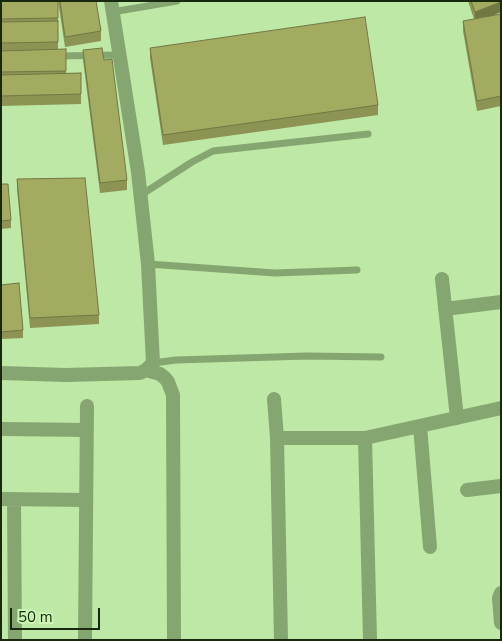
<!DOCTYPE html>
<style>
body{margin:0}
#map{position:relative;width:502px;height:641px;overflow:hidden;background:#bee8a6;font-family:"Nunito Sans",sans-serif}
canvas{display:block}
.frame{position:absolute;inset:0;border:2px solid #19290f;pointer-events:none}
.scale{position:absolute;left:10px;top:608px;width:90px;height:22px;box-sizing:border-box;border:2px solid #19290f;border-top:0;padding-left:6px;font-size:15px;line-height:18px;white-space:nowrap;color:#19290f;-webkit-text-stroke:4px #cbf5b2;paint-order:stroke}
</style>
<div id="map">
<canvas width="502" height="641"></canvas>
<div class="frame"></div>
<div class="scale">50 m</div>
</div>
<script>
const ctx = document.querySelector('canvas').getContext('2d');
ctx.lineJoin = 'round';
const poly = rows => new Path2D(rows.map(r => 'M' + r).join(''));
function stroke(path, color, width, dash) { ctx.strokeStyle = color; ctx.lineWidth = width; ctx.lineCap = dash ? 'butt' : 'round'; ctx.setLineDash(dash || []); ctx.stroke(path); }
function fill(path, color) { ctx.fillStyle = color; ctx.fill(path, 'evenodd'); }
stroke(poly([
 [112,12,177,1],
 [57,56,119,55],
 [141,195,192,162,213,151,368,134],
 [148,264,275,273,357,270],
 [153,363,176,360,307,356,381,357]
]), '#85a671', 7);
stroke(poly([
 [442,279,457,418],
 [445,309,501,302],
 [146,370,160,374,165,378,168,382,173,395,174,640],
 [1,373,66,375,140,373,146,370,153,363,148,264,138,172,111,1],
 [274,399,277,438,281,640],
 [420,426,430,547],
 [1,429,87,430],
 [277,438,365,438,501,408],
 [365,438,370,640],
 [467,490,501,486],
 [1,499,86,500],
 [14,499,15,640],
 [501,593,499,598,501,623],
 [85,640,87,406]
]), '#85a671', 14);
fill(poly([
 [1,1,58,1,58,50,66,49,66,73,81,73,81,104,1,106],
 [58,1,96,1,101,31,101,41,65,47],
 [468,1,501,1,501,12,492,16,501,14,501,106,477,111,463,31,463,21,474,19],
 [150,48,378,105,378,115,163,145,150,58],
 [83,50,104,60,127,180,127,190,100,193,83,60],
 [17,179,99,315,99,324,30,328,17,189],
 [1,184,11,220,11,228,1,229],
 [1,285,23,330,23,338,1,339]
]), '#8c9353');
fill(poly([
 [501,2,501,12,475,22,475,12]
]), '#727844');
const building = poly([
 [1,1,58,1,58,18,1,19,1,1],
 [60,1,96,1,101,31,65,37,60,1],
 [471,1,501,1,501,2,475,12,471,1],
 [501,14,501,96,477,101,463,21,501,14],
 [365,17,378,105,163,135,150,48,365,17],
 [58,21,58,42,1,43,1,22,58,21],
 [102,48,104,60,112,59,127,180,100,183,83,50,102,48],
 [66,49,66,71,1,72,1,51,66,49],
 [81,73,81,94,1,96,1,75,81,73],
 [85,178,99,315,30,318,17,179,85,178],
 [1,184,8,184,11,220,1,221,1,184],
 [19,283,23,330,1,332,1,285,19,283]
]);
fill(building, '#a3ab61');
stroke(building, '#727844', 1);
</script>
